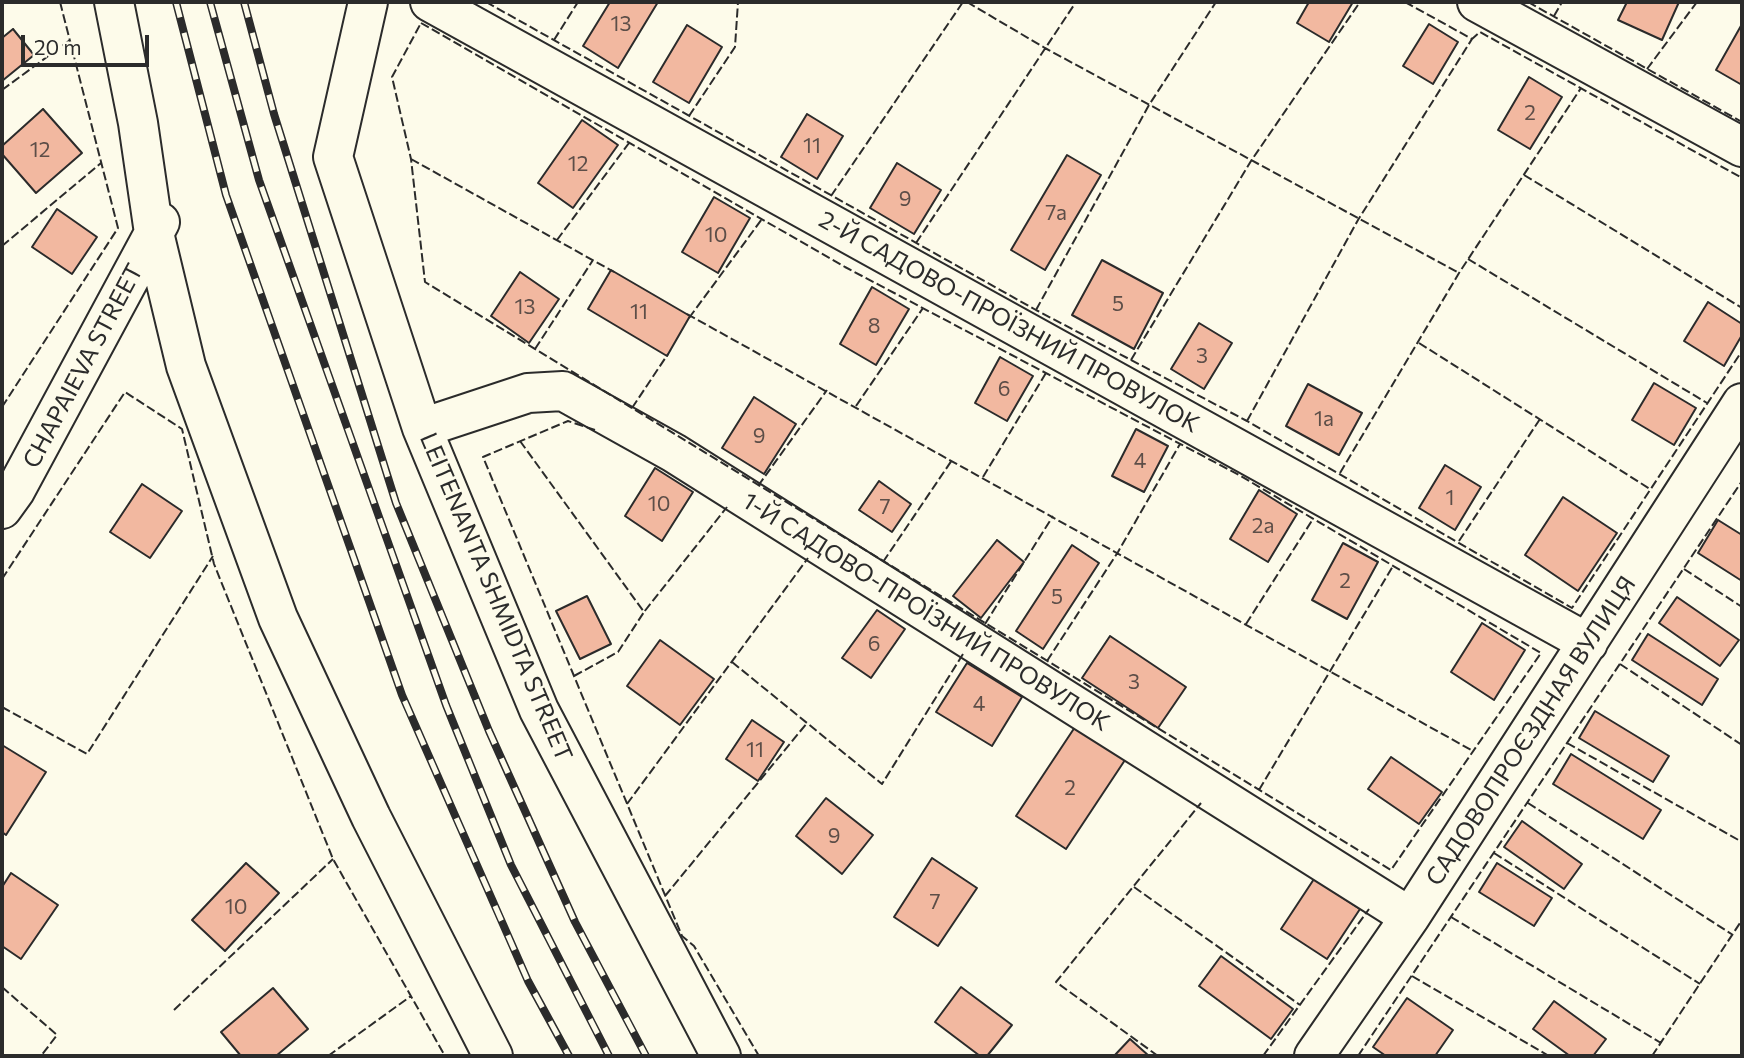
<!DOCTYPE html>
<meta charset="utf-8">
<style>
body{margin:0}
#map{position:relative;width:1744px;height:1058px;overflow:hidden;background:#fdfbea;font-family:Commissioner,sans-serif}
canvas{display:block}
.frame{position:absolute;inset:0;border:4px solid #2b2b2b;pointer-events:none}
.scale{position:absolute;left:21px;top:35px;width:128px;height:32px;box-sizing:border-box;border:4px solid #2b2b2b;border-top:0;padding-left:9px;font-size:21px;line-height:24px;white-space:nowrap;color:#2b2b2b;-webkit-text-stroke:5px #fdfbea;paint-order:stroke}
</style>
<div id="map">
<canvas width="1744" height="1058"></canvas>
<div class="frame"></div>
<div class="scale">20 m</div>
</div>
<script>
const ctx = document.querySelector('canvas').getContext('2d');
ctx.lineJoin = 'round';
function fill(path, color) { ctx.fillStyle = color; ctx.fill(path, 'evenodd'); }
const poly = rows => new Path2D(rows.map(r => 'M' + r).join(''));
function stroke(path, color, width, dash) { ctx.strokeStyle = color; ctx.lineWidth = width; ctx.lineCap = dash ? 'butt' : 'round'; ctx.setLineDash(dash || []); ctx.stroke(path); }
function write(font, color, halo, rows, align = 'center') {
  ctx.font = font + ' Commissioner,sans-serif'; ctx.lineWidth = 5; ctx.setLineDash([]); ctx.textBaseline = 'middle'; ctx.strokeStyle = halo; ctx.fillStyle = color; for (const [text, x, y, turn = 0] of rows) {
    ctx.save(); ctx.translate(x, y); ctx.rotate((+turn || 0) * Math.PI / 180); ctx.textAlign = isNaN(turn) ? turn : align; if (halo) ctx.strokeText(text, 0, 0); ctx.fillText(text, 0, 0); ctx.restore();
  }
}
const building = poly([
 [610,2,658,2,618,68,583,46,610,2],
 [1309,2,1353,2,1329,42,1297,23,1309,2],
 [1627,2,1679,2,1662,40,1618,20,1627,2],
 [1429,24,1458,42,1433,84,1403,66,1429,24],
 [1742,24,1742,85,1716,70,1742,24],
 [687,25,722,47,689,103,653,82,687,25],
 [13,29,34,55,2,81,2,38,13,29],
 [1529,77,1562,97,1530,149,1498,130,1529,77],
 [43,109,82,153,36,193,2,154,2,146,43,109],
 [807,114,843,136,817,179,781,157,807,114],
 [582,120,618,145,573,208,538,183,582,120],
 [1067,155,1101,175,1045,270,1011,250,1067,155],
 [897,163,941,190,914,234,870,208,897,163],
 [714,197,750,218,718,273,682,252,714,197],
 [57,209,97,237,72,274,32,247,57,209],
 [1102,260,1163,293,1134,349,1072,315,1102,260],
 [611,270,690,316,667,356,588,309,611,270],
 [520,272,559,299,529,343,491,316,520,272],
 [872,287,909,309,876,365,840,344,872,287],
 [1708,302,1742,324,1742,335,1724,366,1684,341,1708,302],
 [1199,323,1232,343,1204,389,1171,369,1199,323],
 [1000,357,1033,376,1007,421,975,403,1000,357],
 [1654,383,1696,408,1674,445,1632,420,1654,383],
 [1308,384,1362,413,1339,455,1286,426,1308,384],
 [754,397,796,424,764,474,722,448,754,397],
 [1136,429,1168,446,1144,492,1112,476,1136,429],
 [1445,465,1481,487,1455,530,1419,508,1445,465],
 [655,468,693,492,662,541,625,516,655,468],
 [879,481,911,504,892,532,859,510,879,481],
 [142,484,182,511,150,558,110,532,142,484],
 [1259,490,1297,514,1268,562,1230,539,1259,490],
 [1563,497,1617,533,1578,591,1525,555,1563,497],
 [1718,520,1742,535,1742,581,1698,553,1718,520],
 [997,540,1024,562,981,618,953,596,997,540],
 [1343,543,1378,562,1347,619,1312,600,1343,543],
 [1072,545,1099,563,1043,649,1016,631,1072,545],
 [587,596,611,644,580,659,556,611,587,596],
 [1677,597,1739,640,1720,666,1659,623,1677,597],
 [877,610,905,629,871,678,842,658,877,610],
 [1482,623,1525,650,1494,700,1451,672,1482,623],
 [1648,634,1718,679,1702,705,1632,660,1648,634],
 [1110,636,1186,687,1158,728,1082,678,1110,636],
 [660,640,714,679,680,725,627,686,660,640],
 [967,663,1022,697,992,746,936,712,967,663],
 [1595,711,1669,756,1653,782,1579,738,1595,711],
 [752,720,784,742,758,781,726,759,752,720],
 [1075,727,1125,760,1066,849,1016,816,1075,727],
 [2,745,46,772,6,835,2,832,2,745],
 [1571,754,1661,810,1643,839,1553,784,1571,754],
 [1391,757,1442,792,1419,824,1368,789,1391,757],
 [826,798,873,835,842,874,796,836,826,798],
 [1522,821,1582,864,1564,889,1504,847,1522,821],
 [932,858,977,888,938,946,894,917,932,858],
 [246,863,279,893,225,951,192,920,246,863],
 [1497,863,1552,898,1534,926,1479,892,1497,863],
 [11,873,58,905,21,959,2,946,2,887,11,873],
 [1314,879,1360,909,1327,959,1281,929,1314,879],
 [1221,956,1293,1009,1271,1039,1199,986,1221,956],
 [961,987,1012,1025,987,1056,980,1056,935,1022,961,987],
 [273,988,308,1029,276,1056,241,1056,221,1032,273,988],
 [1407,998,1453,1030,1435,1056,1386,1056,1373,1047,1407,998],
 [1554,1001,1606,1039,1593,1056,1570,1056,1533,1029,1554,1001],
 [1130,1039,1149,1056,1114,1056,1130,1039]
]);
fill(building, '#f2b8a0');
stroke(building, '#2b2b2b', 2);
const minor = poly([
 [114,2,138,123,154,233,186,366,278,618,371,817,493,1056],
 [368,2,333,157,422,428,539,710,721,1056],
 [430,2,1588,643],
 [1477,2,1742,147],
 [422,428,528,393,563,391,674,453,1410,917],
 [2,509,15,491,160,222],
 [1314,1056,1410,917,1742,403]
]);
stroke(minor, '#2b2b2b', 42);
stroke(minor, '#fdfbea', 38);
const rail = poly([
 [176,2,226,195,402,695,528,981,569,1056],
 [210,2,259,180,446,705,511,865,609,1056],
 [244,2,274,114,396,503,489,731,575,922,646,1056]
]);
stroke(rail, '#2b2b2b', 8);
stroke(rail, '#fdfbea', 5, [16]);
stroke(poly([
 [486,2,1036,310,1247,421,1572,608,1742,351],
 [967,2,1045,48,1459,273],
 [1405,2,1472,39,1480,32,1742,178],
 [1528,2,1742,122],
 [1554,16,1562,2],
 [421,23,845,267,1239,475,1541,653,1391,870,425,282,411,159,392,77,421,23],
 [554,40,578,2],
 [1647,69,1697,2],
 [2,90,70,40],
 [689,116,735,47,738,2],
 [411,159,614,272],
 [1524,175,1742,308],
 [831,196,963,2],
 [557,240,629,143],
 [916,243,1076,2],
 [2,246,101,163],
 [1468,259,1707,403],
 [1036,310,1149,105,1216,2],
 [687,314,1473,751],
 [689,318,762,219],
 [1419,343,1650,489],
 [535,349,593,260],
 [1131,360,1251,161,1360,2],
 [856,406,923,308],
 [2,407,118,228,60,2],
 [632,408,668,354],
 [1247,421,1358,220,1472,39],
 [595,430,568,421,483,457,682,936,694,946,759,1056],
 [520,441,644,612,727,507],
 [1340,473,1459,273,1581,88],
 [983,477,1046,373],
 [758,486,827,390],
 [1459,541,1540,419],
 [883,562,952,460],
 [1684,569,1742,607],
 [2,579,125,392,182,429,214,564,333,859,445,1056],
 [985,624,1053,516],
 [1246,624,1313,519],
 [1047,661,1118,552,1180,444],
 [732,662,882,784,963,654],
 [1620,664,1742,745],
 [574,676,618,652,644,612],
 [2,707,87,754,213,556],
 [1567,743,1742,842],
 [1259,790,1393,566],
 [1528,803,1733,935],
 [627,804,808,558],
 [1494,853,1700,984],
 [1134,887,1300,1005],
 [665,896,807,723],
 [1451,917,1661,1043],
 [1412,976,1549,1056],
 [2,987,57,1035,41,1056],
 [174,1010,333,859],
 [328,1056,411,996],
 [1158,1056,1056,982,1201,803],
 [1263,1056,1369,909],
 [1358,1056,1742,481],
 [1652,1056,1742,920]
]), '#2b2b2b', 2, [9, 3.5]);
write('21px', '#5d4e48', null, [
 ["13",621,24],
 ["2",1530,113],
 ["11",812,146],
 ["12",40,150],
 ["12",578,164],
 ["9",905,199],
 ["7а",1056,213],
 ["10",716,235],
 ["5",1118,304],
 ["13",525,307],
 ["11",639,312],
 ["8",874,326],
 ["3",1202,356],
 ["6",1004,389],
 ["1а",1324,419],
 ["9",759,436],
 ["4",1140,461],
 ["1",1450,498],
 ["10",659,504],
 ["7",885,507],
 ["2а",1263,526],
 ["2",1345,581],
 ["5",1057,597],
 ["6",874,644],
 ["3",1134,682],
 ["4",979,704],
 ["11",755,750],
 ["2",1070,788],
 ["9",834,836],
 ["7",935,902],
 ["10",236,907]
]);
write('24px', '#2b2b2b', '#fdfbea', [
 ["2-Й САДОВО-ПРОЇЗНИЙ ПРОВУЛОК",1009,322,29],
 ["CHAPAIEVA STREET",83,366,-62],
 ["LEITENANTA SHMIDTA STREET",496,597,67],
 ["1-Й САДОВО-ПРОЇЗНИЙ ПРОВУЛОК",926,612,32],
 ["САДОВОПРОЄЗДНАЯ ВУЛИЦЯ",1531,731,-57]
]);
</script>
